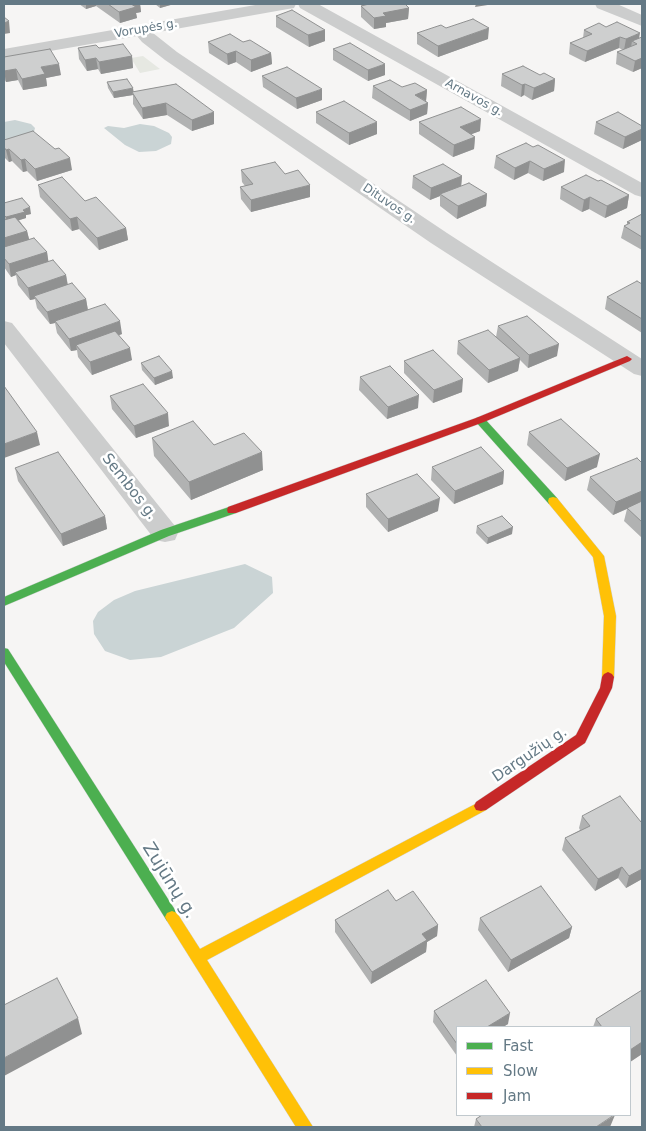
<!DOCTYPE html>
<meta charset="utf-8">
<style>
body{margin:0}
#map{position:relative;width:646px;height:1131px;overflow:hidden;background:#f6f5f4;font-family:"DejaVu Sans",sans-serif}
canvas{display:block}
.frame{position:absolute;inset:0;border:5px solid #647985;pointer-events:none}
.legend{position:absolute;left:456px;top:1026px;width:175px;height:90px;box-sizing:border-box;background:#fff;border:1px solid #c1c9ce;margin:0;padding:6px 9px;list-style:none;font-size:15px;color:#647985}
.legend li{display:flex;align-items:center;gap:10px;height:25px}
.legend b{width:25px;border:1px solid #c1c9ce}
</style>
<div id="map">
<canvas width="646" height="1131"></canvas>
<div class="frame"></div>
<ul class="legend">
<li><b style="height:6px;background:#4caf50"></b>Fast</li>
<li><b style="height:6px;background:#ffc107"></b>Slow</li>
<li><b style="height:6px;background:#c62828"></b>Jam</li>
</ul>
</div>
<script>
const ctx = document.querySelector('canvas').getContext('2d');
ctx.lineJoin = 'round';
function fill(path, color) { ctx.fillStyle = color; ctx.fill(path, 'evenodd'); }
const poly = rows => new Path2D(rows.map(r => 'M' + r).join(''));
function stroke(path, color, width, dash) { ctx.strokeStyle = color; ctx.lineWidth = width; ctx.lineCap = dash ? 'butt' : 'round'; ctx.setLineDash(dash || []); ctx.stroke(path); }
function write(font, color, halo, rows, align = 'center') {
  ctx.font = font + ' "DejaVu Sans",sans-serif'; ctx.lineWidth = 5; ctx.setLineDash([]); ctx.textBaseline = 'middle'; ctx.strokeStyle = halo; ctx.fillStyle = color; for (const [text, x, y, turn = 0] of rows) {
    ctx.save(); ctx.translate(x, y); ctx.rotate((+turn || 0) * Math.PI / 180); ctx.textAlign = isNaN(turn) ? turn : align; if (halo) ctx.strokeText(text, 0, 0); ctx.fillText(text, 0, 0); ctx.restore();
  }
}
fill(poly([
 [143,56,160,69,140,73,131,58]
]), '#e6e8e2');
fill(poly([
 [15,120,31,124,35,128,34,132,4,142,4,122],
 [140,124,154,126,169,133,172,137,171,144,156,151,139,152,125,145,104,128,108,126,124,128],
 [245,564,272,577,273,593,234,628,161,657,130,660,105,651,94,634,93,621,98,612,114,600,135,591]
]), '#cad4d5');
const fast = poly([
 [480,417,484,418,557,498,558,501,557,504,549,504,476,422,475,420,476,418,480,417],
 [232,506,236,507,237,510,236,513,169,536,4,606,4,597,161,530,232,506],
 [4,648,8,649,177,913,179,917,177,921,172,923,167,921,4,662,4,648]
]);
const slow = poly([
 [553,497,557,498,604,556,616,616,614,677,612,680,608,682,604,680,602,677,604,616,593,557,549,504,548,501,549,498,553,497],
 [481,801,486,802,488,806,486,810,207,960,313,1127,296,1127,167,921,165,917,167,913,172,911,177,913,200,949,481,801]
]);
const jam = poly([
 [627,356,632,359,630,361,484,422,236,513,228,513,227,510,228,507,476,418,627,356],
 [608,672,612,674,614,677,612,688,585,743,486,810,481,811,476,810,474,806,476,802,576,735,600,688,602,677,604,674,608,672]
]);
stroke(fast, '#d1d2d3', 1);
stroke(slow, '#d1d2d3', 1);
stroke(jam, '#d1d2d3', 1);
fill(poly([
 [261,4,296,4,294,8,288,9,153,33,177,52,447,233,642,359,642,376,634,374,431,243,165,60,142,42,137,36,4,59,4,49,261,4],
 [298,4,318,4,642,183,642,197,635,195,300,8,298,4],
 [595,4,617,4,642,15,642,26,597,8,595,4],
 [4,321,12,323,175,526,178,533,175,540,165,542,155,540,4,343,4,321]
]), '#cccdcd');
fill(fast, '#4caf50');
fill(slow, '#ffc107');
fill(jam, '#c62828');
fill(poly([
 [79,4,140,4,141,12,136,13,137,18,120,23,96,6,86,9],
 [155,4,174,4,160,8],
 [363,4,406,4,406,5,409,8,408,19,386,23,386,27,374,29,361,17,361,6,363,5],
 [276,16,325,30,325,41,309,47,276,27],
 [606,27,639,38,642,37,642,68,633,72,616,64,617,52,623,50,619,48,585,62,569,54,570,43,583,38,584,30],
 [446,28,488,39,438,57,417,44,417,33],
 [208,42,243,42,271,53,272,64,251,72,236,62,228,65,209,53],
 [78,48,99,48,132,56,133,68,101,74,98,69,87,71,79,59],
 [333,49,385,75,368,81,333,60],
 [4,57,61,75,46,78,47,86,23,90,18,80,6,82,4,78],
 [502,74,540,75,555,79,554,91,532,100,524,95,521,97,501,86],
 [262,76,322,100,297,109,263,87],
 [107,82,133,92,176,84,214,124,192,131,167,115,143,119,133,104,133,95,114,98,108,88],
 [373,86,402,87,427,90,426,101,428,103,427,114,410,121,372,98],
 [316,112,377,134,349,145,316,123],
 [419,122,480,131,471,134,475,137,474,149,453,157,419,134],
 [596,122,642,126,642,140,623,149,594,134],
 [4,140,72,170,37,181,27,171,23,172,12,161,9,162,4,157],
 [533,147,564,172,543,181,528,173,514,180,494,168,496,156],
 [241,170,285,174,310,197,251,212,241,199,240,187,245,186,242,182],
 [413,176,462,176,461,186,487,194,486,206,457,219,440,206,440,196,430,200,412,188],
 [598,181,629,195,627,208,605,218,589,209,582,212,560,199,561,187],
 [38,185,85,201,126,228,128,240,99,250,79,229,72,231,40,197],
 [4,203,31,214,26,215,26,218,19,220,27,231,29,239,47,252,48,262,66,275,68,285,86,299,88,310,122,334,119,335,132,360,92,375,78,357,77,350,71,351,57,333,55,323,50,324,37,308,35,299,30,300,18,285,16,275,11,277,4,267],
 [642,214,642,250,621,238,624,226,627,225,627,222],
 [642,284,642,333,605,309,607,297],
 [498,326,557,356,528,368,520,360,518,371,488,383,457,354,458,341,496,337],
 [404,361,462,392,433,403,404,373],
 [141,363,173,378,155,385,142,370],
 [360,377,418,408,387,419,359,390],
 [110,396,169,426,136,438,112,409],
 [529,432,597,467,565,481,527,445],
 [152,438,263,470,191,500,154,456],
 [642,463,642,538,624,521,627,509,613,515,587,490,590,477],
 [432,467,504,471,503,484,454,504,431,480],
 [15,468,105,516,107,529,63,546,18,481],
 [366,494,438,511,388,532,366,507],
 [477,526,512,534,487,544,476,533],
 [582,816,642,821,642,879,626,888,618,878,595,891,562,850,565,838,580,830,579,828],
 [396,901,438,925,437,936,427,942,426,952,371,984,335,932,335,920],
 [480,918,572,927,569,938,508,972,478,930],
 [642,990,642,1054,630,1062,630,1027,593,1027,596,1019],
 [434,1011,508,1024,503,1027,457,1027,457,1056,433,1022],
 [476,1119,482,1127,474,1127]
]), '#b1b2b2');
fill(poly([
 [86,4,96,4,96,6,86,9],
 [131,4,140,4,141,12,136,13,137,18,120,23,119,12],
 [160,4,174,4,160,8],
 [402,4,406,4,406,8,409,8,408,19,386,23,386,27,374,29,374,18,383,13],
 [476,4,494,4,475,7],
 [9,21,10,33,4,34,4,23],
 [489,28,488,39,438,57,438,46],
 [325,30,325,41,309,47,308,35],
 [640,33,638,44,632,41,631,47,624,50,626,39],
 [620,37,619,48,585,62,587,51],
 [236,51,236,62,228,65,227,54],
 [271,53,272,64,251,72,251,60],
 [132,56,133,68,101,74,99,62],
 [96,58,98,69,87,71,85,60],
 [642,58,642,68,633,72,635,61],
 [59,64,61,75,46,78,47,86,23,90,22,79,41,67],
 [385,64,385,75,368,81,368,70],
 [16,69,18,80,6,82,4,71],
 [555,79,554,91,532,100,534,88],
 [525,84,524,95,521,97,522,85],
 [133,88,134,94,132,92,133,95,114,98,113,92],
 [322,89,322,100,297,109,296,98],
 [427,90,426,101,415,95],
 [166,103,167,115,143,119,142,108],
 [428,103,427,114,410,121,410,110],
 [214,112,214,124,192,131,192,120],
 [481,119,480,131,459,139,460,127],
 [377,122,377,134,349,145,349,133],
 [642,129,642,140,623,149,625,137],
 [475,137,474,149,453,157,454,145],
 [9,149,12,161,9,162,6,150],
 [70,158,72,170,37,181,35,169],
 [25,159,27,171,23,172,21,160],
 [565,160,564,172,543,181,544,169],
 [530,161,528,173,514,180,515,168],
 [462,176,461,188,440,194,440,196,430,200,431,188],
 [310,185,310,197,251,212,251,200],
 [487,194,486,206,457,219,458,206],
 [629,195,627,208,605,218,607,206],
 [590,197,589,209,582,212,584,200],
 [30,207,31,214,26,215,26,218,7,224,6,217,23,210],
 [77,217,79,229,72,231,70,219],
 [126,228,128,240,99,250,97,238],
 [27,231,30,243,4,251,4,238],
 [47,252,49,265,15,272,16,275,11,277,9,264],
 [66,275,68,288,34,296,35,299,30,300,28,288],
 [86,299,88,311,55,321,55,323,50,324,47,312],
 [120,321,122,334,79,349,76,345,77,350,71,351,69,339],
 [559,344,557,356,528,368,529,355],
 [130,348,132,360,92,375,90,362],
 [520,358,518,371,488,383,489,370],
 [172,371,173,378,155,385,154,378],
 [463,379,462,392,433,403,434,390],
 [419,395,418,408,387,419,388,407],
 [168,413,169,426,136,438,134,426],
 [37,432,40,445,4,458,4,444],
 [262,452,263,470,191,500,189,482],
 [600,454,597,467,565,481,567,468],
 [504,471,503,484,454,504,455,491],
 [642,491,642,502,613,515,616,502],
 [440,498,438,511,388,532,388,519],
 [105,516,107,529,63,546,61,534],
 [513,527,512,534,487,544,488,538],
 [622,867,618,878,595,891,598,879],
 [642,869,642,879,626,888,629,876],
 [438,925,437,936,427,942,426,952,371,984,372,972,422,934],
 [572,927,569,938,508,972,511,960],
 [510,1013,508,1024,503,1027,487,1027],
 [78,1018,82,1034,4,1076,4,1058],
 [642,1042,642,1054,630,1062,630,1050],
 [615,1115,610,1127,596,1127]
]), '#909191');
const building = poly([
 [108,4,131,4,136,7,119,12,108,4],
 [368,4,405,4,409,8,383,13,386,16,374,18,361,6,369,4,368,4],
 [292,10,325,30,308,35,276,16,292,10],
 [4,17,9,21,4,23,4,17],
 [473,19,489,28,438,46,417,33,441,25,446,28,473,19],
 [617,22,640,33,626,39,620,37,587,51,570,43,592,34,584,30,599,23,606,27,617,22],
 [230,34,243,42,250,40,271,53,251,60,236,51,227,54,208,42,230,34],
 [642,37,642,58,635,61,617,52,637,44,632,41,642,37],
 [350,43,385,64,368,70,333,49,350,43],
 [123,44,132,56,99,62,96,58,85,60,78,48,96,45,99,48,123,44],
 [50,49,59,64,41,67,45,74,22,79,16,69,4,71,4,57,50,49],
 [523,66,540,75,544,73,555,79,534,88,525,84,522,85,502,74,523,66],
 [287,67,322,89,296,98,262,76,287,67],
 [127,79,133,88,113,92,107,82,127,79],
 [390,80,402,87,415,83,427,90,415,95,428,103,410,110,373,86,390,80],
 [176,84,214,112,192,120,166,103,142,108,132,92,176,84],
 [344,101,377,122,349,133,316,112,344,101],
 [461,107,481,119,460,127,475,137,454,145,419,122,461,107],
 [618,112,642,126,642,129,625,137,596,122,618,112],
 [33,131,55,149,59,148,70,158,35,169,25,159,21,160,9,149,6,150,4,147,4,140,33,131],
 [526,143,533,147,538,145,565,160,544,169,530,161,515,168,496,156,526,143],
 [275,162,285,174,298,170,310,185,251,200,240,187,253,184,241,170,275,162],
 [443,164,462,176,431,188,413,176,443,164],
 [586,175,598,181,601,180,629,195,607,206,590,197,584,200,561,187,586,175],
 [62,177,85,201,96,197,126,228,97,238,77,217,70,219,38,185,62,177],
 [469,183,487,194,458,206,440,194,469,183],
 [22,198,30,207,23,210,25,212,6,217,4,215,4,203,22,198],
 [642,214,642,237,624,226,630,223,627,222,642,214],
 [15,217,27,231,4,238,4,220,15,217],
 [34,238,47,252,9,264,4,258,4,247,34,238],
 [53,260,66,275,28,288,15,272,53,260],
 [637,281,642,284,642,319,607,297,637,281],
 [72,283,86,299,47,312,34,296,72,283],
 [105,304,120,321,69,339,55,321,105,304],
 [527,316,559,344,529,355,498,326,527,316],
 [488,330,520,358,489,370,458,341,488,330],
 [115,331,130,348,90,362,76,345,115,331],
 [433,350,463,379,434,390,404,361,433,350],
 [159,356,172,371,154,378,141,363,159,356],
 [390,366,419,395,388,407,360,377,390,366],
 [143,384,168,413,134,426,110,396,143,384],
 [4,386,37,432,4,444,4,386],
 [561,419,600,454,567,468,529,432,561,419],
 [193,421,214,445,244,433,262,452,189,482,152,438,193,421],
 [481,447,504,471,455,491,432,467,481,447],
 [58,452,105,516,61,534,15,468,58,452],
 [637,458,642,463,642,491,616,502,590,477,637,458],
 [417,474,440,498,388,519,366,494,417,474],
 [642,501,642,522,627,508,642,501],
 [502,516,513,527,488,538,477,526,502,516],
 [620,796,641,822,642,821,642,869,629,876,622,867,598,879,565,838,590,826,582,816,620,796],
 [541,886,572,927,511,960,480,918,541,886],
 [388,890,396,901,413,891,438,925,422,934,427,940,372,972,335,920,388,890],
 [57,978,78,1018,4,1058,4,1005,57,978],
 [486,980,510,1013,487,1027,457,1027,457,1044,434,1011,486,980],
 [642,990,642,1042,630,1050,630,1027,602,1027,596,1019,642,990],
 [482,1115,614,1115,596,1127,482,1127,476,1119,482,1115]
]);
fill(building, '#cecfcf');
stroke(building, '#909191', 1);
write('12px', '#647985', '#fff', [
 ["Vorupės g.",146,29,-10],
 ["Arnavos g.",474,98,29],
 ["Dituvos g.",389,204,34]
]);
write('15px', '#647985', '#fff', [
 ["Sembos g.",129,487,52],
 ["Dargužių g.",530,755,-34]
]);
write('18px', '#647985', '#fff', [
 ["Zujūnų g.",169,881,58]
]);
</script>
